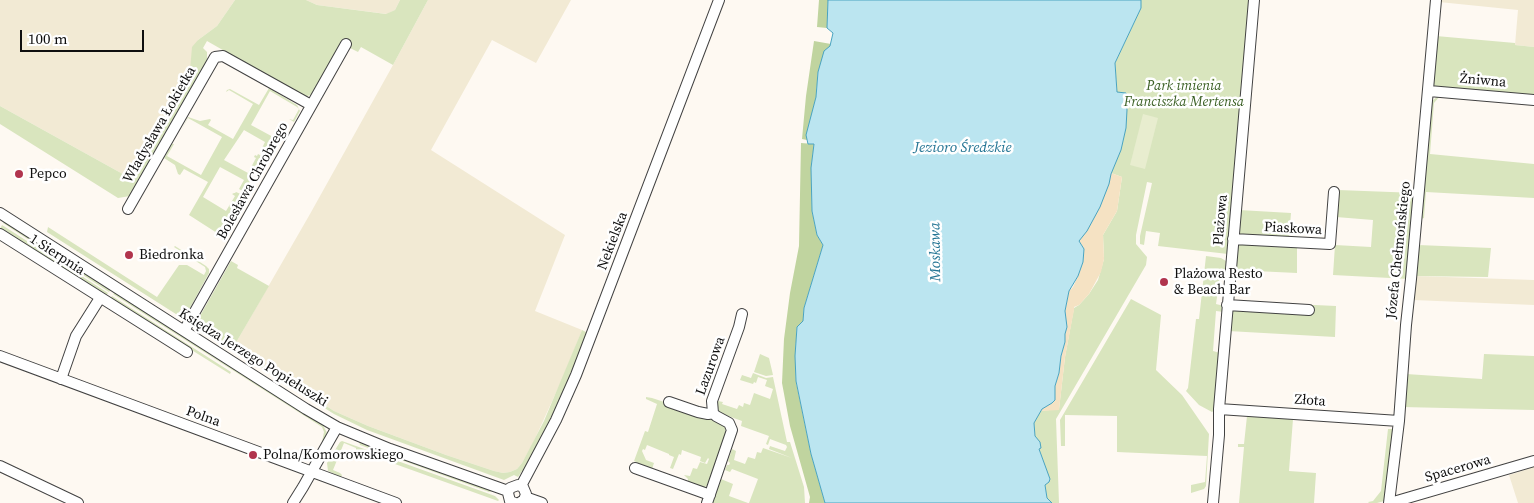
<!DOCTYPE html>
<meta charset="utf-8">
<style>
body{margin:0}
#map{position:relative;width:1534px;height:503px;overflow:hidden;background:#fef9f2;font-family:"Source Serif 4",serif}
canvas{display:block}
.scale{position:absolute;left:20px;top:30px;width:124px;height:22px;box-sizing:border-box;border:2px solid #0f0f0f;border-top:0;padding-left:6px;font-size:15px;line-height:18px;white-space:nowrap;color:#0f0f0f;-webkit-text-stroke:4px #fff;paint-order:stroke}
</style>
<div id="map">
<canvas width="1534" height="503"></canvas>
<div class="scale">100 m</div>
</div>
<script>
const ctx = document.querySelector('canvas').getContext('2d');
ctx.lineJoin = 'round';
function fill(path, color) { ctx.fillStyle = color; ctx.fill(path, 'evenodd'); }
const poly = rows => new Path2D(rows.map(r => 'M' + r).join(''));
function stroke(path, color, width, dash) { ctx.strokeStyle = color; ctx.lineWidth = width; ctx.lineCap = dash ? 'butt' : 'round'; ctx.setLineDash(dash || []); ctx.stroke(path); }
function write(font, color, halo, rows, align = 'center') {
  ctx.font = font + ' "Source Serif 4",serif'; ctx.lineWidth = 5; ctx.setLineDash([]); ctx.textBaseline = 'middle'; ctx.strokeStyle = halo; ctx.fillStyle = color; for (const [text, x, y, turn = 0] of rows) {
    ctx.save(); ctx.translate(x, y); ctx.rotate((+turn || 0) * Math.PI / 180); ctx.textAlign = isNaN(turn) ? turn : align; if (halo) ctx.strokeText(text, 0, 0); ctx.fillText(text, 0, 0); ctx.restore();
  }
}
fill(poly([
 [0,0,235,0,217,26,198,40,190,70,130,178,0,106],
 [306,0,400,0,395,10,387,14,317,5],
 [428,0,571,0,536,63,492,40,431,150,565,235,535,311,582,330,564,375,533,443,522,463,517,469,510,472,503,473,494,471,446,455,368,426,334,411,234,346,310,214,393,65],
 [1439,0,1534,0,1534,47,1515,45,1518,10,1439,2],
 [1415,276,1534,280,1534,305,1413,300],
 [1534,467,1534,503,1518,503,1509,475]
]), '#f2ead4');
fill(poly([
 [235,0,306,0,317,5,386,14,395,10,400,0,428,0,393,65,361,47,358,52,342,44,313,94,305,97,207,41,203,48,207,52,207,60,130,196,118,198,0,124,0,106,130,178,190,70,192,47,198,40,217,26],
 [1141,0,1249,0,1228,254,1158,246,1160,233,1146,231,1144,245,1140,244,1140,236,1152,183,1147,182,1136,235,1136,244,1147,257,1146,265,1056,419,1059,503,1052,503,1047,498,1045,485,1050,479,1045,468,1035,436,1034,423,1040,411,1059,409,1065,357,1074,308,1079,305,1089,294,1098,280,1104,259,1103,235,1117,211,1122,177,1111,173,1123,141,1126,119,1117,92,1115,63,1141,8],
 [1436,36,1515,43,1515,45,1534,47,1534,96,1432,87],
 [269,88,297,105,300,111,294,122,289,119,293,120,299,109,297,107,270,91,251,125,275,138,266,154,260,152,265,142,244,130,224,160,248,173,256,158,254,157,255,155,257,156,258,154,264,157,244,192,239,189,244,180,220,167,203,197,226,211,235,196,232,194,234,193,235,193,236,192,243,195,228,221,222,218,227,222,225,227,222,225,217,233,189,215,208,182,184,169,180,175,178,174,175,165,164,158,172,144,174,144,167,156,201,175,222,137,188,118,181,131,188,117,200,121,210,119,211,120,208,125,233,139,253,104,229,90,226,92,227,90,230,89,259,105],
 [1438,96,1440,96,1434,103,1430,154,1534,164,1534,198,1426,192,1424,218,1421,219,1432,101],
 [1338,190,1417,193,1409,279,1333,275,1335,245,1371,247,1373,220,1336,217],
 [1239,210,1291,213,1289,238,1237,236],
 [4,221,111,289,109,292,3,223],
 [2,225,108,293,106,296,0,229],
 [48,227,157,297,179,265,187,265,204,275,206,271,205,267,174,247,175,246,206,266,209,269,209,273,190,308,179,316,47,232],
 [1239,244,1297,247,1297,273,1234,270,1237,246],
 [1418,245,1491,248,1488,277,1415,276],
 [1206,256,1221,258,1226,261,1225,269,1221,269,1216,304,1224,306,1224,312,1216,311,1213,351,1220,353,1216,409,1212,412,1199,405,1186,391,1188,388,1196,319,1199,319],
 [231,261,238,265,237,268,269,286,234,346,334,411,368,426,446,455,494,471,503,473,510,472,517,469,522,463,544,421,582,330,588,333,560,401,525,473,522,471,518,477,514,475,504,480,367,430,334,414,198,328,198,325,200,316],
 [115,292,323,425,327,433,323,443,322,442,324,432,322,427,113,294],
 [112,296,231,372,230,374,110,299],
 [1131,299,1161,315,1156,370,1182,395,1209,434,1206,486,1204,489,1191,493,1191,485,1205,482,1207,456,1117,452,1117,416,1065,415,1065,446,1061,446,1060,420],
 [1231,301,1336,306,1335,337,1228,331],
 [760,354,769,358,773,375,766,376,754,372],
 [1484,354,1534,356,1534,410,1402,407,1406,374,1482,379],
 [753,373,766,378,773,377,787,442,790,442,804,487,805,503,749,503,758,479,732,469,730,472,725,470,727,465,729,465,730,463,728,461,732,449,736,451,734,460,745,464,748,457,755,459,757,452,761,453,763,448,792,458,769,449,770,446,785,451,787,447,786,445,770,439,768,445,766,444,769,436,741,426,742,421,720,413,717,405,718,401,723,402,722,404,737,409,739,405,743,407,744,403,750,405,754,393,770,399,773,389,765,386,767,380,758,377,756,383,754,382,753,384,740,380,742,375,751,378],
 [646,397,652,398,713,418,725,426,726,434,710,483,707,486,702,488,688,482,688,479,684,475,690,476,693,468,697,469,700,462,707,464,709,459,708,458,705,463,700,461,701,457,682,450,681,455,679,454,673,469,670,468,674,457,669,455,669,454,647,445,645,450,643,449,642,451,646,460,654,463,652,469,634,461,645,431,648,432,657,404,646,399],
 [1247,416,1293,419,1289,471,1316,473,1314,503,1239,503,1244,447,1238,447,1238,444,1244,444],
 [1388,429,1395,429,1386,496,1384,501,1377,503,1369,503,1368,502,1373,501,1381,491],
 [342,441,495,496,499,500,498,501,356,450,356,448,344,443,333,470,340,473,342,475,341,477,328,471,327,463,340,442],
 [359,442,492,491,489,492,360,445],
 [721,479,733,484,729,496,748,503,712,503]
]), '#d9e5be');
fill(poly([
 [819,0,828,0,827,28,817,27],
 [814,41,831,44,818,72,816,97,807,135,807,140,802,139,806,96],
 [801,143,814,144,811,168,812,211,817,235,823,245,804,308,803,321,797,327,795,356,796,382,811,454,825,503,809,503,810,497,790,426,782,383,784,339,790,293,799,246]
]), '#c0d49f');
fill(poly([
 [1111,173,1122,177,1117,211,1103,235,1104,259,1101,272,1089,294,1079,305,1074,307,1074,310,1065,357,1059,410,1040,411,1044,407,1052,403,1055,400,1055,386,1059,373,1061,357,1065,342,1065,334,1067,327,1065,311,1069,291,1073,287,1078,276,1083,262,1084,249,1079,241]
]), '#f5e2c3');
fill(poly([
 [1143,114,1158,118,1145,169,1130,165]
]), '#e8edcf');
const water = poly([
 [828,0,1141,0,1141,8,1115,63,1117,92,1126,93,1127,110,1126,128,1121,150,1111,174,1109,184,1100,207,1087,231,1079,241,1084,249,1083,262,1078,276,1069,291,1065,311,1067,327,1065,334,1065,342,1061,356,1059,373,1055,386,1055,400,1052,403,1042,409,1034,423,1035,436,1040,442,1041,448,1039,449,1050,479,1049,482,1045,485,1047,498,1052,503,825,503,811,454,796,381,795,356,797,327,803,321,804,308,823,245,817,235,812,211,811,168,814,144,808,144,806,135,816,97,818,72,824,51,830,46,833,33,827,28,828,0]
]);
fill(water, '#bbe5f0');
stroke(water, '#4aa3c0', 1);
const minor = poly([
 [1429,91,1534,100],
 [128,209,215,57,223,56,311,105],
 [0,213,306,409,337,427,390,449,508,491],
 [0,234,187,352],
 [1233,239,1330,244,1334,192],
 [1227,305,1309,310],
 [184,331,346,44],
 [0,356,396,503],
 [61,379,76,336,100,298],
 [669,402,698,412,708,414,713,413],
 [1219,409,1399,421],
 [0,466,78,503],
 [635,468,710,495],
 [521,486,556,420,576,375,719,0],
 [525,497,542,503],
 [293,503,303,487,337,427],
 [515,503,510,501,508,493,510,488,518,485,523,487,526,494,524,500,519,503],
 [707,503,732,430,729,423,716,416,713,413,712,401,739,327,742,314],
 [1213,503,1219,435,1219,409,1254,0],
 [1389,503,1399,421,1406,325,1411,279,1436,0],
 [1390,503,1534,461]
]);
stroke(minor, '#424242', 12);
stroke(minor, '#fff', 10);
for (const [x, y, r, color] of [
 [19,174,5,"#b1354e"],
 [129,255,5,"#b1354e"],
 [1164,282,5,"#b1354e"],
 [253,455,5,"#b1354e"]
]) { const dot = new Path2D(); dot.arc(x, y, r, 0, 2 * Math.PI); ctx.fillStyle = color; ctx.fill(dot); stroke(dot, '#fff', 2); }
write('14px', '#0f0f0f', '#fff', [
 ["Żniwna",1483,81,5],
 ["Władysława Łokietka",160,125,-60],
 ["Bolesława Chrobrego",253,181,-61],
 ["Plażowa",1221,220,-85],
 ["Piaskowa",1293,229,3],
 ["Nekielska",613,241,-69],
 ["Józefa Chełmońskiego",1399,250,-84],
 ["1 Sierpnia",57,255,33],
 ["Księdza Jerzego Popiełuszki",253,358,32],
 ["Lazurowa",711,366,-70],
 ["Złota",1310,401,4],
 ["Polna",203,417,20],
 ["Spacerowa",1458,469,-16]
]);
write('italic 14px', '#3b6025', '#fff', [
 ["Park imienia",1184,86],
 ["Franciszka Mertensa",1184,102]
]);
write('14px', '#0f0f0f', '#fff', [
 ["Pepco",29,174],
 ["Biedronka",139,255],
 ["Plażowa Resto",1174,274],
 ["& Beach Bar",1174,290],
 ["Polna/Komorowskiego",263,455]
], 'left');
write('italic 15px', '#247594', '#fff', [
 ["Jezioro Średzkie",963,148],
 ["Moskawa",936,252,-91]
]);
</script>
